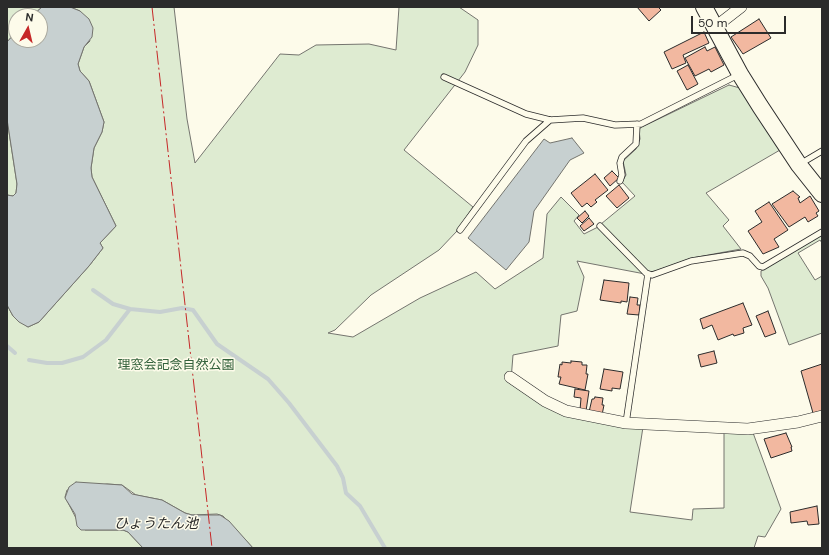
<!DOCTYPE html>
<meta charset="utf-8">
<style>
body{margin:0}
#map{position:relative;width:829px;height:555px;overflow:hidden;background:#fdfbea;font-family:"DM Sans",sans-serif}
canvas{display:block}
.frame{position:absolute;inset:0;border:8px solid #2b2b2b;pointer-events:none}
.north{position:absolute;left:8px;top:8px;width:40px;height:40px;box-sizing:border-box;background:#fdfbea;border:1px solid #a9a89e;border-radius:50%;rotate:8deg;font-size:11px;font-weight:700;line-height:16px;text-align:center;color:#2b2b2b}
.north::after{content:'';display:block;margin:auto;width:14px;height:18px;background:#c62828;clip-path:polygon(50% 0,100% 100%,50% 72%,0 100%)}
.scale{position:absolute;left:691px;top:16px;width:95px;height:18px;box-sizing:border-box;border:2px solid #2b2b2b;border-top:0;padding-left:5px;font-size:12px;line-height:14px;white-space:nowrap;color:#2b2b2b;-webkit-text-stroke:3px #fdfbea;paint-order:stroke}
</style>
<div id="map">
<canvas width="829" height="555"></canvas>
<div class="frame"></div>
<div class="north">N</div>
<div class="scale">50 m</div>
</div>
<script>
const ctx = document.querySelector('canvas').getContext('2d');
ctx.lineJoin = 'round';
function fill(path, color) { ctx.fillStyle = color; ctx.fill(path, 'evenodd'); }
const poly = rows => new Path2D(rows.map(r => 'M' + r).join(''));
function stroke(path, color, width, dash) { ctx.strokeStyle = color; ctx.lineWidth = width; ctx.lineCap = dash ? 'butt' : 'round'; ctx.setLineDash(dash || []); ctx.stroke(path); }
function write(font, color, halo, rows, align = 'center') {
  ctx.font = font + ' "DM Sans","Noto Sans JP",sans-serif'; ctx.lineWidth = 3; ctx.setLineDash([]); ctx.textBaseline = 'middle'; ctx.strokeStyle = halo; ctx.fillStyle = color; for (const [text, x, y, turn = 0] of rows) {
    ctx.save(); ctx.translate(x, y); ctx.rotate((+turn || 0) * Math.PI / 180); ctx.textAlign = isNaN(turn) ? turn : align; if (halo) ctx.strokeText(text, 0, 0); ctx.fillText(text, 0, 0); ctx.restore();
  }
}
const green = poly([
 [7,7,42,7,32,16,16,16,16,32,7,42,7,7],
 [70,7,174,7,187,119,195,163,280,54,299,55,316,45,369,44,396,50,399,7,459,7,478,20,478,45,465,72,404,150,473,207,457,231,439,250,371,295,335,330,328,333,353,337,420,298,476,272,495,289,543,258,547,214,561,197,579,215,574,221,584,234,598,227,645,274,577,261,584,277,577,311,561,315,558,346,513,355,511,380,551,406,643,427,630,512,692,520,693,509,724,508,724,430,752,430,781,509,765,537,758,536,754,548,253,548,223,516,217,514,192,515,185,513,162,500,136,495,122,485,107,484,67,490,65,497,77,520,85,530,123,530,128,532,143,548,7,548,7,305,13,316,28,327,39,322,89,266,103,248,100,243,116,226,92,177,91,168,94,148,102,132,104,122,89,81,80,71,78,64,84,47,90,41,80,11,70,7],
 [729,85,740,88,780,150,706,193,729,220,723,226,741,249,692,258,656,271,648,272,601,224,635,196,622,182,626,175,623,161,636,149,640,139,639,129,642,127,729,85],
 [7,119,17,184,16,193,13,196,7,195,7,119],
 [822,234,822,243,820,240,798,253,815,280,822,276,822,333,789,345,768,288,761,276,761,271,822,234]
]);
fill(green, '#deebd1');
stroke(green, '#74746e', 1);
const water = poly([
 [42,7,70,7,80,11,89,19,93,28,92,37,84,47,78,64,80,71,89,81,104,122,102,132,94,148,91,168,92,177,116,226,100,243,103,248,89,266,39,322,28,327,19,322,13,316,7,305,7,195,13,196,16,193,17,184,7,119,7,42,16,32,16,40,40,40,40,16,32,16,42,7],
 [572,138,584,153,570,160,534,211,529,242,506,270,468,238,544,139,550,143,572,138],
 [76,482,122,485,132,494,162,500,185,513,192,515,220,515,229,521,253,548,143,548,128,532,123,530,81,530,77,526,75,514,65,498,69,487,76,482]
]);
fill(water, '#c7d0d0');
stroke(water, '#74746e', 1);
stroke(poly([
 [93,290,113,304,130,309],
 [7,346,15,353],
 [29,360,47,363,62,363,83,357,106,340,130,309,160,312,182,308,193,310,217,344,268,379,289,403,337,466,343,478,346,493,360,506,385,548]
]), '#c7d0d0', 4);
const building = poly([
 [637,7,658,7,661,10,649,21,637,7],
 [759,19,771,38,743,54,731,37,759,19],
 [704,32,709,43,683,55,686,63,672,69,664,52,704,32],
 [705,47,707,51,715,47,724,65,711,72,709,69,695,76,685,58,705,47],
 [688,65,698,84,687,90,677,71,688,65],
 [612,171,619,178,610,186,604,178,612,171],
 [595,174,608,190,595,200,597,202,591,207,587,203,582,207,571,193,595,174],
 [619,185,629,198,617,208,606,196,619,185],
 [793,191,800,197,798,198,800,203,810,196,819,211,816,213,818,216,808,222,805,217,789,227,772,204,793,191],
 [769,202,788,230,774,239,779,247,763,254,748,231,762,222,755,211,769,202],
 [585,211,589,216,582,223,577,218,585,211],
 [589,218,594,224,584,231,580,226,589,218],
 [604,280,629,283,627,302,621,301,621,303,600,300,604,280],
 [630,297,638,298,637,305,640,305,639,315,627,314,630,297],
 [743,303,752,325,743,328,744,333,734,336,733,334,718,340,712,325,703,329,700,319,743,303],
 [768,311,776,333,765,337,756,316,768,311],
 [714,351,717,363,701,367,698,355,714,351],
 [571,361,582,362,582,365,587,365,586,374,588,374,585,390,559,384,561,377,558,377,560,364,562,365,562,362,571,363,571,361],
 [822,364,822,411,813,413,801,371,822,364],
 [604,369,623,372,620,389,612,388,612,391,600,389,604,369],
 [575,389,589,391,586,411,580,410,581,398,574,397,575,389],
 [595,397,603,398,602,405,604,405,602,415,589,412,592,399,594,399,595,397],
 [786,433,792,447,791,447,792,451,771,458,764,439,786,433],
 [817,506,819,524,808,525,807,521,791,523,790,512,817,506]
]);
fill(building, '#f2b8a0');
stroke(building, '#2b2b2b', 1);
const lane = poly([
 [444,77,526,114,550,120,583,118,615,125,641,124,740,74],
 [800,164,822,151],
 [620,181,622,175,620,163,622,157,636,144,637,124],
 [600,226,646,273,652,275,691,261,743,253,750,256,759,266,763,267,822,232],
 [460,230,526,141,550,120],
 [626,423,648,274]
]);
const street = poly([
 [714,28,741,7],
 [510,377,545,401,566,411,626,423,748,429,798,422,822,416]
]);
const secondary = poly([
 [704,7,740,74,760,106,799,165,822,194]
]);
stroke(lane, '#2b2b2b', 7);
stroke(street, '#2b2b2b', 12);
stroke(secondary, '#2b2b2b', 18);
stroke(lane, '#fdfbea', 5.5);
stroke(street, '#fdfbea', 11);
stroke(secondary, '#fdfbea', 16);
stroke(poly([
 [152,7,212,548]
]), '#c62828', 1, [14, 3, 2, 3]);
write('13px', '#34623c', '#fdfbea', [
 ["理窓会記念自然公園",176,366]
]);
write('italic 14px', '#2b2b2b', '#fdfbea', [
 ["ひょうたん池",156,524]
]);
</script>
